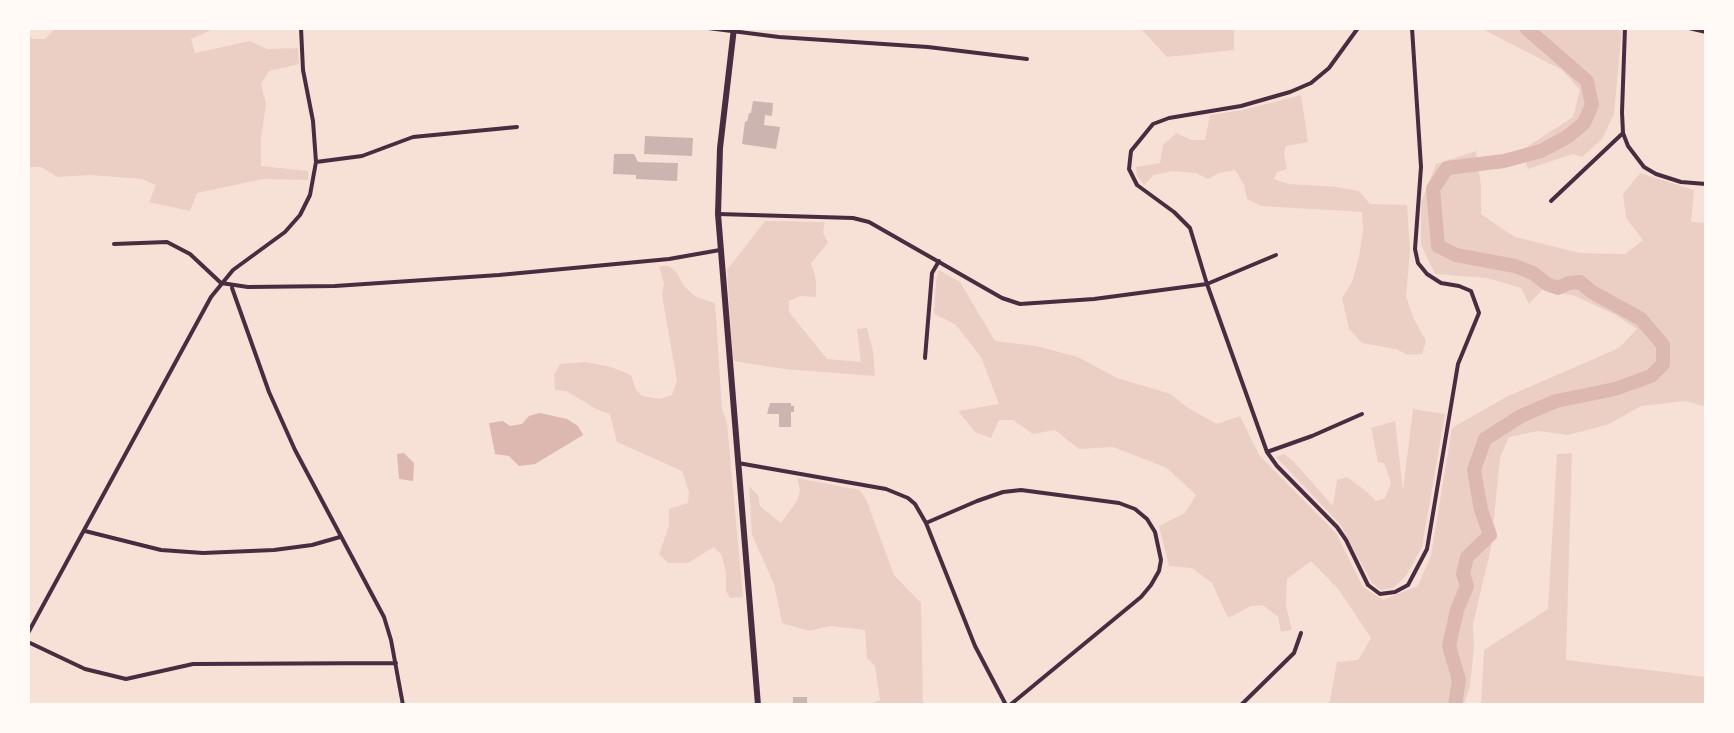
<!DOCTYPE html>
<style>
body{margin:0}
#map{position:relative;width:1734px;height:733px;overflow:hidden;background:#f7e1d7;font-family:Commissioner,sans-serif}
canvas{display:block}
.frame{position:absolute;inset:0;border:30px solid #fffaf5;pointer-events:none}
</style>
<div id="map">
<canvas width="1734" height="733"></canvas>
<div class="frame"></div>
</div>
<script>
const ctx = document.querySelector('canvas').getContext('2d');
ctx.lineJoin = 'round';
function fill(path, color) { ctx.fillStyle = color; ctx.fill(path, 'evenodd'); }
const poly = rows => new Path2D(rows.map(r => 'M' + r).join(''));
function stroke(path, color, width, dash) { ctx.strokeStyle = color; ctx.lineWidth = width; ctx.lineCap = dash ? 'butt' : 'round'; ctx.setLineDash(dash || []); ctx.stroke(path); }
fill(poly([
 [56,28,216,28,191,39,195,53,250,41,267,49,298,48,299,64,269,71,261,84,266,104,261,139,261,166,308,171,308,180,263,179,197,193,190,211,149,202,156,185,142,179,90,175,58,177,41,167,28,167,28,34,33,39,45,39],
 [1144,28,1234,28,1234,50,1167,57,1141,29],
 [1480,28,1622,28,1614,114,1602,139,1582,157,1573,154,1528,169,1522,150,1573,117,1580,90,1562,70],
 [1301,95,1308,142,1286,146,1284,153,1287,169,1277,172,1274,179,1288,184,1337,187,1359,191,1370,204,1407,205,1410,250,1406,297,1414,319,1426,341,1422,354,1408,355,1396,349,1362,343,1349,329,1342,298,1352,282,1359,257,1363,230,1362,212,1261,206,1247,199,1244,185,1235,170,1219,173,1208,179,1196,173,1172,171,1154,175,1144,185,1137,176,1136,167,1160,163,1163,145,1176,133,1191,140,1205,140,1210,115,1243,110],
 [1476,151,1481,186,1481,214,1515,237,1580,253,1625,254,1643,240,1626,218,1623,194,1640,173,1694,190,1691,222,1706,223,1706,407,1686,401,1641,406,1609,424,1568,435,1538,431,1509,437,1500,458,1491,548,1473,624,1474,647,1470,686,1464,705,1329,705,1337,662,1358,660,1371,638,1339,590,1311,561,1287,579,1286,605,1292,630,1281,632,1278,617,1263,605,1251,606,1228,618,1212,583,1192,568,1169,566,1159,526,1185,513,1196,495,1167,468,1113,447,1079,449,1055,430,1033,434,1013,420,999,420,991,438,975,432,958,411,999,404,981,357,955,324,934,314,936,280,939,270,960,282,995,341,1036,346,1078,357,1117,378,1171,394,1188,408,1217,424,1240,416,1259,455,1336,533,1363,587,1383,600,1418,586,1431,555,1452,428,1506,397,1619,348,1637,329,1614,314,1575,296,1543,289,1529,304,1521,288,1487,278,1435,274,1421,245,1421,203,1436,164],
 [765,221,825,222,823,232,828,243,811,263,816,280,816,297,800,296,789,301,789,312,827,359,861,362,857,329,867,328,873,351,875,376,784,369,733,361,727,270],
 [659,266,669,266,677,273,684,286,696,297,715,303,722,409,727,423,743,597,730,598,726,591,726,572,721,554,714,547,688,563,668,563,659,554,669,526,669,509,688,503,689,492,682,471,617,442,610,414,596,409,566,391,555,390,554,375,560,364,585,362,611,367,631,375,636,390,642,396,660,399,672,395,677,381,662,295,664,284],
 [1413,409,1445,414,1422,547,1406,576,1393,588,1381,590,1372,583,1340,524,1276,457,1284,454,1294,462,1333,506,1337,480,1347,477,1366,491,1376,501,1385,498,1391,483,1384,463,1378,462,1371,428,1395,421,1403,490],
 [1572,453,1566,660,1706,677,1706,705,1481,705,1484,650,1548,609,1557,454],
 [797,478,860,490,866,499,894,575,921,603,923,705,868,705,880,700,875,666,867,658,865,630,830,626,809,631,782,623,774,584,752,535,749,486,758,495,760,506,781,523,797,501,800,490]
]), '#ebcfc5');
fill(poly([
 [540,413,567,419,578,426,583,435,535,464,519,466,509,456,495,454,489,423,503,421,510,426,522,424,529,416],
 [404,453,414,463,413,481,399,479,397,454]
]), '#dcb8b0');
stroke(poly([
 [1455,705,1459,680,1449,646,1457,610,1467,586,1463,574,1467,557,1490,535,1481,510,1474,470,1485,439,1521,416,1556,401,1615,389,1651,376,1663,364,1663,345,1641,319,1592,292,1580,282,1569,283,1558,288,1547,284,1533,273,1515,266,1456,255,1438,246,1433,189,1447,168,1504,161,1541,151,1567,137,1584,123,1592,105,1587,81,1526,28]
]), '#dcb8b0', 14);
fill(poly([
 [753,101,773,103,772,116,765,115,764,125,780,127,776,149,742,144,745,121,747,122,749,113,751,113],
 [645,136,693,138,692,156,644,154],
 [614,154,634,154,638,162,678,163,677,181,636,179,636,175,613,174],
 [770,403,791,403,791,406,794,406,794,412,791,412,791,427,779,427,779,414,767,414],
 [793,697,807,697,807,705,793,705]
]), '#ccb4b1');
stroke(poly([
 [708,28,779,37,928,47,1027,59],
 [1358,28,1329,68,1311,83,1290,92,1241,106,1169,118,1153,124,1131,151,1129,169,1137,185,1174,212,1190,228,1207,284,1267,452,1277,466,1337,527,1346,540,1368,585,1380,594,1395,592,1408,585,1427,549,1458,364,1479,313,1471,291,1459,286,1441,283,1427,274,1418,263,1415,249,1421,167,1412,28],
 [1625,28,1622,112,1623,133,1628,146,1644,167,1656,174,1681,182,1706,184],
 [1689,28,1706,32],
 [316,162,362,156,413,137,517,127],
 [1551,201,1623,133],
 [718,214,853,218,869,222,1002,298,1020,304,1094,299,1207,284,1276,255],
 [114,244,167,242,190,254,221,283,248,287,335,286,499,275,669,259,720,250],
 [232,288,269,392,295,450,384,617,391,640,403,705],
 [925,358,932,273,939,261],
 [1267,452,1312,436,1362,414],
 [738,463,886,489,908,498,915,504,926,523,975,646,1006,705],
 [926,523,977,501,1003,492,1021,490,1119,503,1135,509,1147,519,1155,532,1161,560,1159,571,1151,585,1141,597,1010,705],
 [85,531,161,550,203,553,274,550,312,545,340,537],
 [28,633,211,297,233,270,285,232,300,215,310,195,316,162,313,121,303,70,301,28],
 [28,642,85,669,126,679,193,664,396,663],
 [1241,705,1294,653,1301,633]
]), '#4a2c40', 4);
stroke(poly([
 [734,28,720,148,718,214,758,705]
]), '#4a2c40', 6);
</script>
